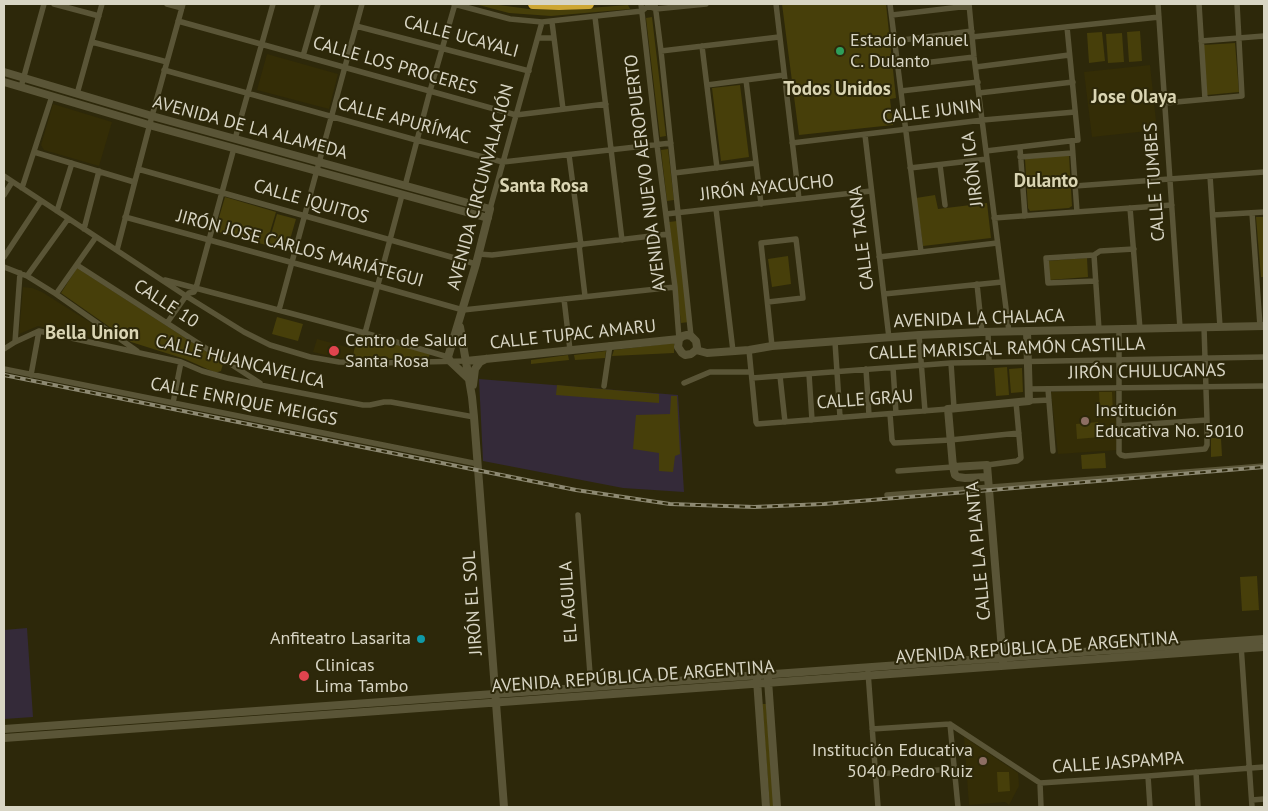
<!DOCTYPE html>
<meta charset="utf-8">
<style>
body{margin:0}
#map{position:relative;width:1268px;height:811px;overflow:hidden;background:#2d280a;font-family:"PT Sans",sans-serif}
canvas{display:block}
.frame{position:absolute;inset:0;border:5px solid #d8d5c4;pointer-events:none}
</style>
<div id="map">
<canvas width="1268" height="811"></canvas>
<div class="frame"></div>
</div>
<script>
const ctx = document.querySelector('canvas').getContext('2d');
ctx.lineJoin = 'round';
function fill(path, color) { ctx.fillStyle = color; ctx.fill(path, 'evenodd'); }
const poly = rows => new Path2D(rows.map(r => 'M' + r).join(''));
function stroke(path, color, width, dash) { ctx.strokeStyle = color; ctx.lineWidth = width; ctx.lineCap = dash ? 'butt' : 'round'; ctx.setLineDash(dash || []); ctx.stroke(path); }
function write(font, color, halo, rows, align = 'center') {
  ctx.font = font + ' "PT Sans",sans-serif'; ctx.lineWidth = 4; ctx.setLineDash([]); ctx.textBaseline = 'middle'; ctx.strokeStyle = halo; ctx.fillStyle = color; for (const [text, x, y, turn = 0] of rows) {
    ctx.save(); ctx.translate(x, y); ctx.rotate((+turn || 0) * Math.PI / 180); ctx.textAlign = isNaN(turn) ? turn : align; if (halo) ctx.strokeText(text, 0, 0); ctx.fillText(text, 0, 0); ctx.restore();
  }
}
fill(poly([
 [479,379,678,395,684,492,623,488,483,461],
 [27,628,33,717,4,719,4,630]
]), '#342a39');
fill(poly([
 [267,54,338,74,329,109,257,90],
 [1150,65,1157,130,1092,137,1084,72],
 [53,104,112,122,99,166,44,150,41,145],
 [23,287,32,288,42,292,107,333,109,342,38,326,19,334],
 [317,339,354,349,352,359,339,358,313,352],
 [1115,390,1117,450,1058,454,1051,392],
 [964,737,1018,773,1019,786,1009,805,1005,802,969,805]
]), '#342d06');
fill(poly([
 [475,4,491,4,529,9,562,10,628,5,630,9,551,16,509,13],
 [782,4,886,4,896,98,890,99,893,125,799,135],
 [652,17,666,136,660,137,646,18],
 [1140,31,1142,61,1129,62,1127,32],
 [1102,32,1105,61,1089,63,1087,33],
 [1122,33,1124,62,1108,63,1106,34],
 [1235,43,1239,92,1207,95,1203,45],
 [740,85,749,157,721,161,712,88],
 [668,149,674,200,667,201,661,150],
 [1069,155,1072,206,1069,208,1030,211,1028,208,1025,159],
 [935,195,938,209,987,203,991,238,923,246,916,198],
 [225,197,276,212,266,245,215,231],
 [277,214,296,219,287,250,268,245],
 [1256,217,1264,217,1264,277,1261,277],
 [677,221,689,322,681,323,669,222],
 [788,256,791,284,772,287,768,259],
 [1087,258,1088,277,1049,280,1047,261],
 [77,268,221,361,223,364,221,371,218,372,214,372,185,359,131,342,61,293],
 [277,317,303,324,298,341,272,334],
 [358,334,430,354,428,358,352,359],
 [674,343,674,353,612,356,614,350],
 [606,351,605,358,575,360,574,355],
 [568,355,569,360,531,364,531,360],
 [1007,367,1009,395,996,396,994,368],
 [1022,368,1023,392,1011,393,1009,369],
 [557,385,659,394,659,403,556,395],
 [1099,392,1112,392,1113,412,1100,412],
 [671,396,677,396,680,454,675,456,673,472,659,471,659,453,633,449,636,415,670,414],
 [1098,422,1100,437,1077,439,1076,424],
 [1211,438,1221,438,1222,456,1211,457],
 [1105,453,1106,468,1082,469,1081,455],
 [1257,576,1259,610,1242,611,1240,577],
 [762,704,766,704,774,807,770,807],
 [997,772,1009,772,1010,791,998,792]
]), '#473f0a');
stroke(poly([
 [54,4,99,16],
 [167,4,182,8],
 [454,4,510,19,542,22,642,11,648,6,656,9,706,4],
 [641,4,657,145,675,287,679,339],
 [655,4,661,51,691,336],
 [776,4,799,199],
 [890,4,921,252],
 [969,4,974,57,1009,332],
 [1158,4,1180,328],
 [1199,4,1205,99],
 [892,15,969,6],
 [595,17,622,240],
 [178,21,516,115,606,104],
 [552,22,563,109],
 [356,26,529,71],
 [972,37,1159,17],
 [538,38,554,38],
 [895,41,972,31],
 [1201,41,1264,36],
 [92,42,167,62],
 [702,46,717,168],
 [661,51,779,37],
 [303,56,318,4],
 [898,66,974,57],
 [976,67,1069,55],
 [164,70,416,140,503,162,671,143],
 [746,80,761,204],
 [707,85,784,75],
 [21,87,44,4],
 [901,91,978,82],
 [979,93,1073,82],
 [77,94,102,4],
 [1165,103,1242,96,1237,4],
 [865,135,889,338],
 [235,139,273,4],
 [1072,141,1077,212],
 [792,143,983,120,1075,112],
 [1020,148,1025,216],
 [986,151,1078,140,1067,27],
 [34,152,134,182],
 [569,155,581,245],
 [1020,157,1072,153],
 [940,165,945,205],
 [910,168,987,159],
 [138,169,476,264],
 [674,173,756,163],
 [4,176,186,296,244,332,270,345,310,357,339,362,378,363,466,361],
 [1210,176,1220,327],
 [405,186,430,91,455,4],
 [1075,186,1264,172],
 [22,188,52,96],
 [4,195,12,182],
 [1130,208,1140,329],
 [490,209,542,22],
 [716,209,733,351],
 [57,211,72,163],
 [1252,213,1260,326],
 [666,214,871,191],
 [1213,215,1264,212],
 [125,217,378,286,463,310,675,287],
 [994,218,1172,205],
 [84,229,99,171],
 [579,245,585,296],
 [117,250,152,116,183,4],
 [478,254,492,255,668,234],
 [1094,255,1099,330],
 [4,257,41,201],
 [879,257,997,243],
 [77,265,260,383],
 [4,267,27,276,56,294,137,351],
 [27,276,68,219],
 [165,280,365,333,448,357],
 [1096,281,1048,283,1046,258,1094,255,1100,251,1134,249],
 [977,284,982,332],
 [56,294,96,237],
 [884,294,1002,282],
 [564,299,570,350],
 [768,302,803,298,796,239,761,243,772,346],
 [279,310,362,4],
 [167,323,186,296,189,293,194,292,196,288,234,148],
 [1119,329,1119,453,1121,455,1125,456,1205,449,1207,445,1207,420,1204,327],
 [988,332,989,362],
 [365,333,402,195],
 [919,335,925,411],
 [15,342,20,273],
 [835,342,840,417],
 [4,349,15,342,39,331,181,362,202,371,227,378,270,387,363,405,370,405,384,402,391,402,474,417],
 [749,350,756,422,757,424,948,409],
 [951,363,954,408],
 [893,368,896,413],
 [4,369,478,464],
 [866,369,869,415],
 [809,374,812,420],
 [31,375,39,331],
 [780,376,785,422],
 [752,378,951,363,1264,357],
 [684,383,710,372,751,372],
 [604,386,610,345],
 [1029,389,1264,386],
 [1048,389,1053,451],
 [1029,401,1049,400],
 [173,403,181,362],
 [890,414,892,440,894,443,950,440,1019,433],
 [1119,426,1207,420],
 [987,465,1017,461,1021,458,1016,402],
 [898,471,953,467],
 [887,495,1264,466],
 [578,515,591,687],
 [1241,645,1252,807],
 [868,672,878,807],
 [950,724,958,807],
 [872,729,950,724,1040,783,1148,776,1264,767],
 [1196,772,1198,807],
 [875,774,955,769],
 [1148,776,1150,807],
 [1040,783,1041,807],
 [1252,800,1264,799]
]), '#5a5537', 5.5);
stroke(poly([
 [4,72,152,116,490,209,476,264,448,357,450,361,469,379],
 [4,82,149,125,488,218],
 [460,327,472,397,474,417,504,807],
 [696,350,707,353,749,350,772,346,919,335,982,332,1264,326],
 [466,361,679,339,683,336,687,335,691,336,696,341,697,347,696,350,691,354,685,355,682,353,678,347,679,339],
 [473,385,475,369,480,362,486,359],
 [953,467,987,465,1003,663],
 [988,477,965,478,958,477,955,475,953,467,948,409,1029,401,1027,331],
 [757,680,766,807],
 [768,680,777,807],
 [4,729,1264,639],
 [4,738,1264,647]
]), '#5a5537', 8);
stroke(poly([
 [533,4,559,5,589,4]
]), '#cda634', 10);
const rail = poly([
 [4,375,576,490,670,504,754,507,824,504,1264,467]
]);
stroke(rail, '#8d8972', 4);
stroke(rail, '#2d280a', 2, [5.5]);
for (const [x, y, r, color] of [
 [840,51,5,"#2e9e5b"],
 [334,351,6,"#e0444e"],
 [1085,421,5,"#8d6e63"],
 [421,639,5,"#0f9aa8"],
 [304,676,6,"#e0444e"],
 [983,761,5,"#8d6e63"]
]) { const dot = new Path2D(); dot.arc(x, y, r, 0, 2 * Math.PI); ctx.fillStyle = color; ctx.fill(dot); stroke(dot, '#2d280a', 2); }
write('18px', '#d8d5c4', '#2d280a', [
 ["CALLE UCAYALI",461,37,15],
 ["CALLE LOS PROCERES",395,66,16],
 ["CALLE JUNIN",932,112,-7],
 ["CALLE APURÍMAC",404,121,15],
 ["AVENIDA DE LA ALAMEDA",250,128,15],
 ["JIRÓN ICA",973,169,-97],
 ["AVENIDA NUEVO AEROPUERTO",646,173,-97],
 ["CALLE TUMBES",1155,182,-94],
 ["AVENIDA CIRCUNVALACIÓN",481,187,-75],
 ["JIRÓN AYACUCHO",767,188,-6],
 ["CALLE IQUITOS",311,202,16],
 ["CALLE TACNA",862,238,-97],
 ["JIRÓN JOSE CARLOS MARIÁTEGUI",300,249,15],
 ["CALLE 10",166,304,33],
 ["AVENIDA LA CHALACA",979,319,-2],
 ["CALLE TUPAC AMARU",573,335,-6],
 ["CALLE MARISCAL RAMÓN CASTILLA",1007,349,-2],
 ["CALLE HUANCAVELICA",240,362,14],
 ["JIRÓN CHULUCANAS",1147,372,-1],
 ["CALLE GRAU",865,400,-4],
 ["CALLE ENRIQUE MEIGGS",244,402,11],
 ["CALLE LA PLANTA",979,551,-95],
 ["EL AGUILA",569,602,-94],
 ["JIRÓN EL SOL",473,603,-94],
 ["AVENIDA REPÚBLICA DE ARGENTINA",1037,648,-4],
 ["AVENIDA REPÚBLICA DE ARGENTINA",633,677,-4],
 ["CALLE JASPAMPA",1118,763,-4]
]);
write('18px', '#d8d5c4', '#2d280a', [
 ["Estadio Manuel",850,41],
 ["C. Dulanto",850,62],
 ["Centro de Salud",345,341],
 ["Santa Rosa",345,362],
 ["Institución",1095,411],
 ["Educativa No. 5010",1095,432],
 ["Anfiteatro Lasarita",411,639,"right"],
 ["Clinicas",315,666],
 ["Lima Tambo",315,687],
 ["Institución Educativa",973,751,"right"],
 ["5040 Pedro Ruiz",973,772,"right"]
], 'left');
write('bold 19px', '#dad5b3', '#2d280a', [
 ["Todos Unidos",837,90],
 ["Jose Olaya",1134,98],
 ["Dulanto",1046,182],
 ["Santa Rosa",544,187],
 ["Bella Union",92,334]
]);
</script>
